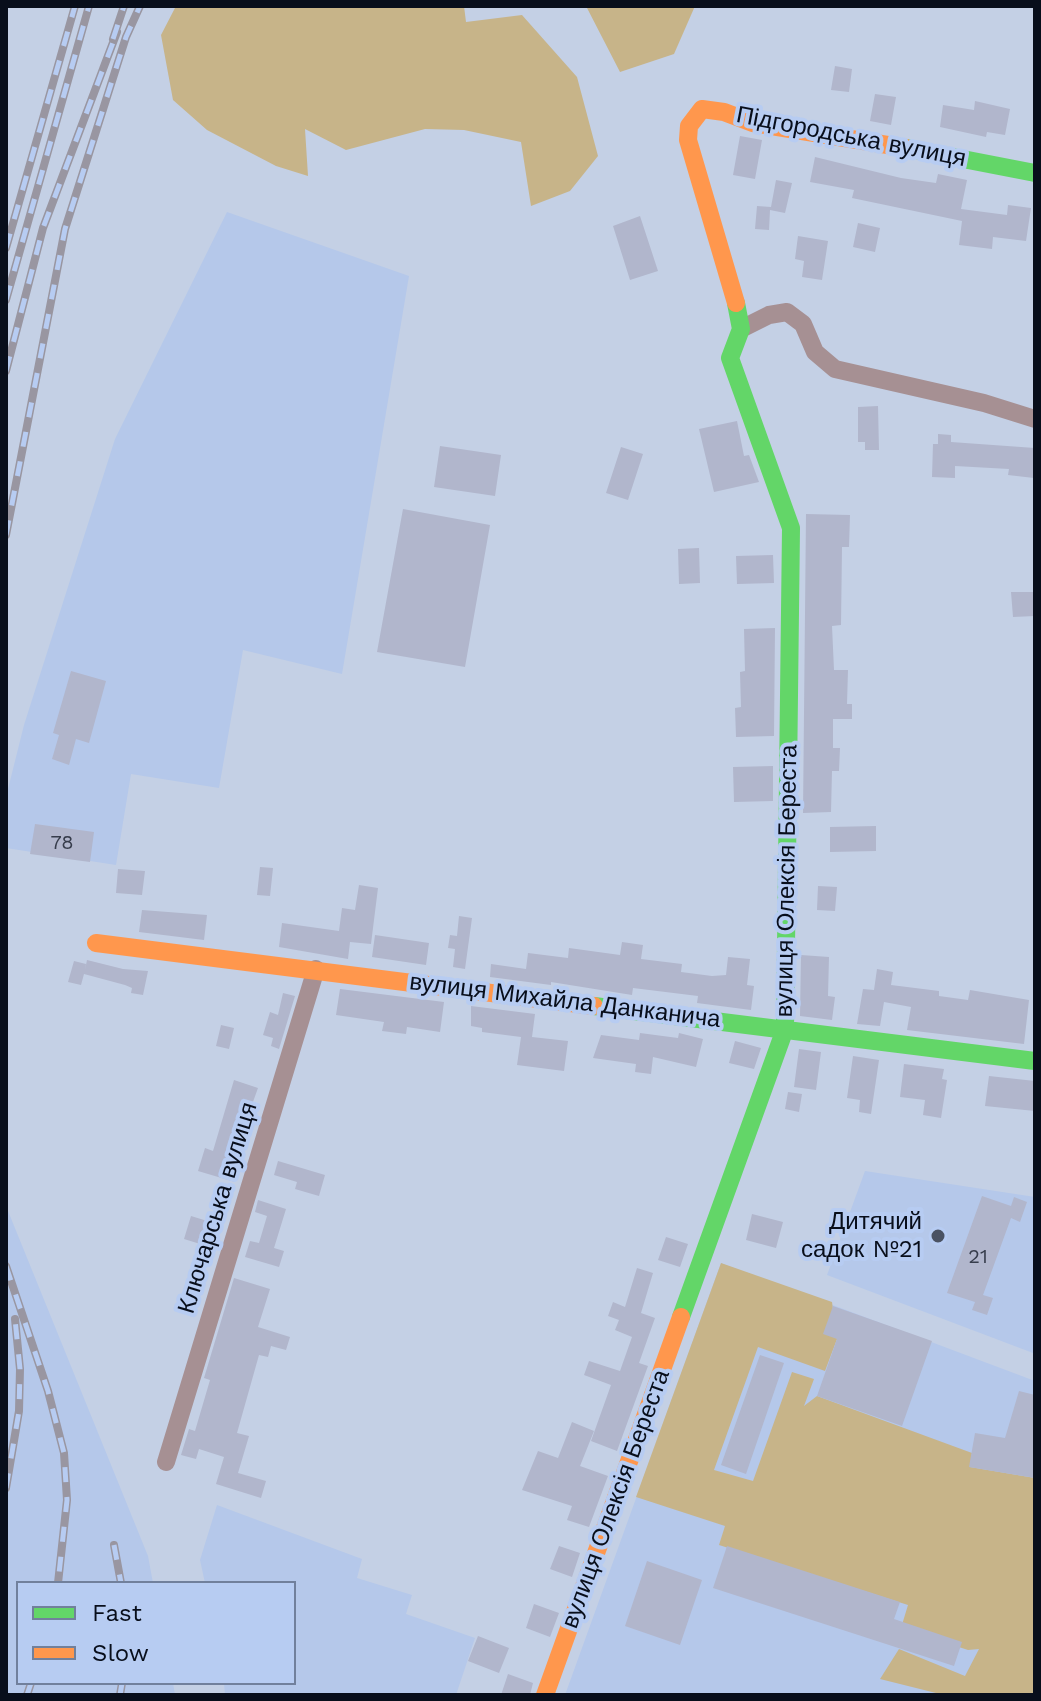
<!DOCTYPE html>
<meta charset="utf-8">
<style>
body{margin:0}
#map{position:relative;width:1041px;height:1701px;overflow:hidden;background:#c4d0e5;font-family:"Work Sans",sans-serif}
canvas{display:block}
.frame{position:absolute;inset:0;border:8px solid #080e1b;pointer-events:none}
.legend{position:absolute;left:16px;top:1581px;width:280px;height:104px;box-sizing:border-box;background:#b7ccf2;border:2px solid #71809c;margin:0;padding:10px 14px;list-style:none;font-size:24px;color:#080e1b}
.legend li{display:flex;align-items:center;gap:16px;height:40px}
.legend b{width:40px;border:2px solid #71809c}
</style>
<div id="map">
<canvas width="1041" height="1701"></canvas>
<div class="frame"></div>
<ul class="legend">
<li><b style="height:10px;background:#63d668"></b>Fast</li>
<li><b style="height:10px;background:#ff974d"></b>Slow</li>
</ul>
</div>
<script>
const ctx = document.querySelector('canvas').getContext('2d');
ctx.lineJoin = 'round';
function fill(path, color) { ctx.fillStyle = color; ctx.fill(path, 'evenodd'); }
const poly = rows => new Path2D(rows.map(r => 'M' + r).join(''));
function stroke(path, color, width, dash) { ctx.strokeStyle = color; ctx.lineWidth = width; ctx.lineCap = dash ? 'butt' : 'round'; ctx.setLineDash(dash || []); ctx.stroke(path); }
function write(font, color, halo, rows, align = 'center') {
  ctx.font = font + ' "Work Sans",sans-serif'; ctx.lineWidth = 8; ctx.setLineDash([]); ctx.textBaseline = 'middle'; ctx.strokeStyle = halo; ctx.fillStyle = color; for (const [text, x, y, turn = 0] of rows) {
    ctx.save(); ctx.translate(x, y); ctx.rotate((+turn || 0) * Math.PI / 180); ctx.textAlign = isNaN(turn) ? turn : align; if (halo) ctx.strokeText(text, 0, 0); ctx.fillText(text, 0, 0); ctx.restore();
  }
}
fill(poly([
 [227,212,409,276,342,674,243,650,219,788,131,774,116,865,6,848,6,797,24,725,115,439],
 [865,1171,1035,1197,1033,1353,827,1275],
 [6,1206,148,1556,153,1583,18,1583,18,1683,173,1683,175,1695,6,1695],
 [721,1263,1035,1381,1035,1695,565,1695],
 [217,1505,362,1559,357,1578,412,1595,406,1614,475,1638,456,1695,225,1695,224,1683,294,1683,294,1583,205,1583,200,1560]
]), '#b5c8ea');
fill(poly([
 [176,6,464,6,466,22,522,15,577,77,598,156,570,191,531,206,521,142,464,130,425,129,346,150,305,129,308,176,276,166,207,130,173,100,161,35],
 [586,6,695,6,674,54,620,72],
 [721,1263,832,1302,837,1339,825,1371,758,1347,714,1470,753,1481,792,1372,814,1379,804,1406,817,1396,972,1453,970,1467,1035,1478,1035,1695,944,1695,880,1679,899,1649,965,1676,979,1649,968,1650,901,1628,908,1605,719,1545,725,1526,636,1497]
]), '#c7b489');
fill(poly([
 [835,66,852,69,849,92,831,90],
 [875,94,896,97,891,125,870,121],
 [975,101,1010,109,1005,135,987,132,986,137,940,127,943,105,974,110],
 [740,136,762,140,755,179,733,175],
 [815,157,901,178,936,183,938,174,967,180,961,209,1007,215,1008,205,1031,208,1026,241,993,237,992,249,959,245,962,221,852,198,854,190,810,182],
 [776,180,792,183,785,213,770,210,769,230,755,229,757,206,771,207],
 [640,216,658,271,630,280,613,226],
 [858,223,880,228,875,252,853,247],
 [798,236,828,241,822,280,802,277,804,261,795,259],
 [878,406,879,450,865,450,865,442,858,442,858,407],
 [737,421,744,456,749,455,759,482,714,492,699,429],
 [938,434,951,435,951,442,1035,448,1034,478,1008,475,1009,469,955,466,955,478,932,477,933,444,938,444],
 [440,446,501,455,495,496,434,487],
 [621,447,643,454,628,500,606,493],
 [403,509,490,525,465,667,377,652],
 [806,514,850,515,849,547,842,547,841,625,832,626,834,670,848,670,847,704,852,704,852,719,833,719,833,748,840,748,839,771,832,771,831,812,803,813],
 [699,548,700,583,679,584,678,549],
 [773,555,774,583,737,584,736,556],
 [1011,592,1035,592,1035,616,1013,617],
 [775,628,774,736,736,737,735,708,741,707,740,672,745,671,744,629],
 [71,671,106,681,89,743,76,739,69,765,52,759,59,735,53,733],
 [773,766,773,801,734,802,733,767],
 [35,824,94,832,90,862,30,854],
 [876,826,876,851,830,852,830,827],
 [260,867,273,868,270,896,257,895],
 [118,869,145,871,142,895,116,893],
 [359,885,378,888,371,944,350,942,348,959,279,947,282,923,339,931,342,908,355,910],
 [818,886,837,887,835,911,817,910],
 [142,910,207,915,204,940,139,932],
 [459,916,472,918,465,969,453,967,455,949,448,948,450,935,457,936],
 [375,935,429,943,426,965,372,957],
 [622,942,643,945,641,959,682,964,681,972,712,976,726,975,728,957,750,959,747,985,754,986,751,1010,697,1003,698,996,633,988,632,995,551,982,551,985,490,977,491,964,526,969,528,953,568,958,569,948,620,955],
 [801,955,829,957,828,996,835,997,832,1020,800,1016],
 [87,960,123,969,148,971,143,995,131,993,132,988,125,985,84,974,81,985,68,982,74,961,86,964,85,970],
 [877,969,893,972,891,985,939,991,939,996,968,1000,970,990,1029,1000,1024,1044,907,1030,911,1007,884,1002,880,1026,857,1024,863,989,874,990],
 [340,989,444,1002,440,1032,407,1027,406,1034,382,1031,384,1022,336,1015],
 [283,993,295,996,279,1049,271,1046,273,1038,263,1035,270,1012,278,1015],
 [471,1006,535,1014,532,1037,568,1041,564,1071,517,1065,521,1037,482,1032,482,1028,471,1026],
 [221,1025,234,1028,229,1049,216,1046],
 [640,1033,678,1038,679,1033,703,1039,696,1067,653,1057,651,1074,635,1072,636,1064,593,1058,601,1035,639,1040],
 [735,1041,761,1048,754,1069,729,1063],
 [799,1049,821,1052,816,1090,794,1087],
 [853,1056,879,1060,871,1114,859,1112,860,1100,847,1098],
 [904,1064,944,1069,942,1079,947,1080,941,1118,923,1115,925,1100,900,1097],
 [989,1076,1035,1081,1035,1111,985,1106],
 [234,1080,258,1088,233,1157,242,1159,235,1182,198,1171,205,1148,213,1151],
 [788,1092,802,1094,799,1112,785,1109],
 [278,1161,325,1175,319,1196,295,1189,297,1182,274,1175],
 [982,1196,1011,1206,1014,1197,1027,1202,1020,1222,1011,1218,983,1295,993,1298,987,1315,972,1310,975,1302,947,1293],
 [258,1200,286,1209,274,1248,284,1251,279,1267,245,1257,250,1241,259,1243,267,1216,255,1212],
 [752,1214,783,1222,776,1248,746,1240],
 [191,1216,217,1224,210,1247,184,1239],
 [666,1237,688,1244,680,1267,658,1260],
 [637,1268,653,1273,641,1313,655,1318,639,1363,648,1366,617,1451,591,1441,611,1385,584,1375,589,1361,620,1371,632,1337,615,1330,619,1320,608,1316,613,1302,625,1307],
 [234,1278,270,1289,258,1327,290,1337,286,1350,271,1346,268,1357,259,1355,237,1433,249,1436,238,1473,266,1481,261,1498,216,1484,224,1457,199,1449,196,1459,181,1455,189,1429,195,1431,210,1380,204,1378],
 [833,1306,932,1341,902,1426,817,1396,837,1339,823,1334],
 [760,1355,784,1363,746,1474,721,1465],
 [1019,1391,1035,1395,1035,1478,969,1467,975,1433,1005,1438],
 [572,1422,594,1431,580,1466,608,1476,589,1527,567,1520,572,1506,522,1490,538,1451,558,1458],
 [559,1546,580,1553,572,1577,550,1569],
 [727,1546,900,1602,894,1619,962,1642,954,1666,713,1588],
 [647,1561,702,1580,680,1645,625,1626],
 [534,1604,559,1613,550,1637,526,1628],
 [478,1636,509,1648,499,1673,468,1661],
 [508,1674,533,1683,530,1695,501,1695]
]), '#b1b6cc');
stroke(poly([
 [741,329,769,315,787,312,803,324,815,352,835,369,984,403,1035,419],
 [166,1462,316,969]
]), '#a69093', 18);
stroke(poly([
 [906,148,1035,173],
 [594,1006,1035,1061],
 [681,1317,785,1029,791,528,730,358,741,329,736,303]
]), '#63d668', 18);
stroke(poly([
 [736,303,688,140,689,126,702,109,724,112,753,123,906,148],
 [96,943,594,1006],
 [545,1695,681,1317]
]), '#ff974d', 18);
const rail = poly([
 [113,39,124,6],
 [6,248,75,6],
 [6,300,89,6],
 [6,371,43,228,117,32],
 [6,535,65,229,126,37,140,6],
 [6,1266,48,1391,64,1453,67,1500,58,1583],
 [6,1488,19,1411,20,1369,15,1319],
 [114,1545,121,1583],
 [27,1695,31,1683],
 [120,1695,122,1683]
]);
stroke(rail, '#9996a1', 8);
stroke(rail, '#b7ccf2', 5, [15]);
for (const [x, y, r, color] of [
 [938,1236,8,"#4a5262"]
]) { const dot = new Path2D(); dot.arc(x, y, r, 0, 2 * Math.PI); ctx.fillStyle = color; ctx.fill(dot); stroke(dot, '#b7ccf2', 3); }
write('20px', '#373d4c', null, [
 ["78",62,843],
 ["21",978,1257]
]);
write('24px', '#080e1b', '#b7ccf2', [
 ["Підгородська вулиця",851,137,11],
 ["вулиця Олексія Береста",787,881,-89],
 ["вулиця Михайла Данканича",565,1001,7],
 ["Ключарська вулиця",218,1208,-73],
 ["вулиця Олексія Береста",616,1499,-70]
]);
write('24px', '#080e1b', '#b7ccf2', [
 ["Дитячий",922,1222],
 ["садок №21",922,1250]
], 'right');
</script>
